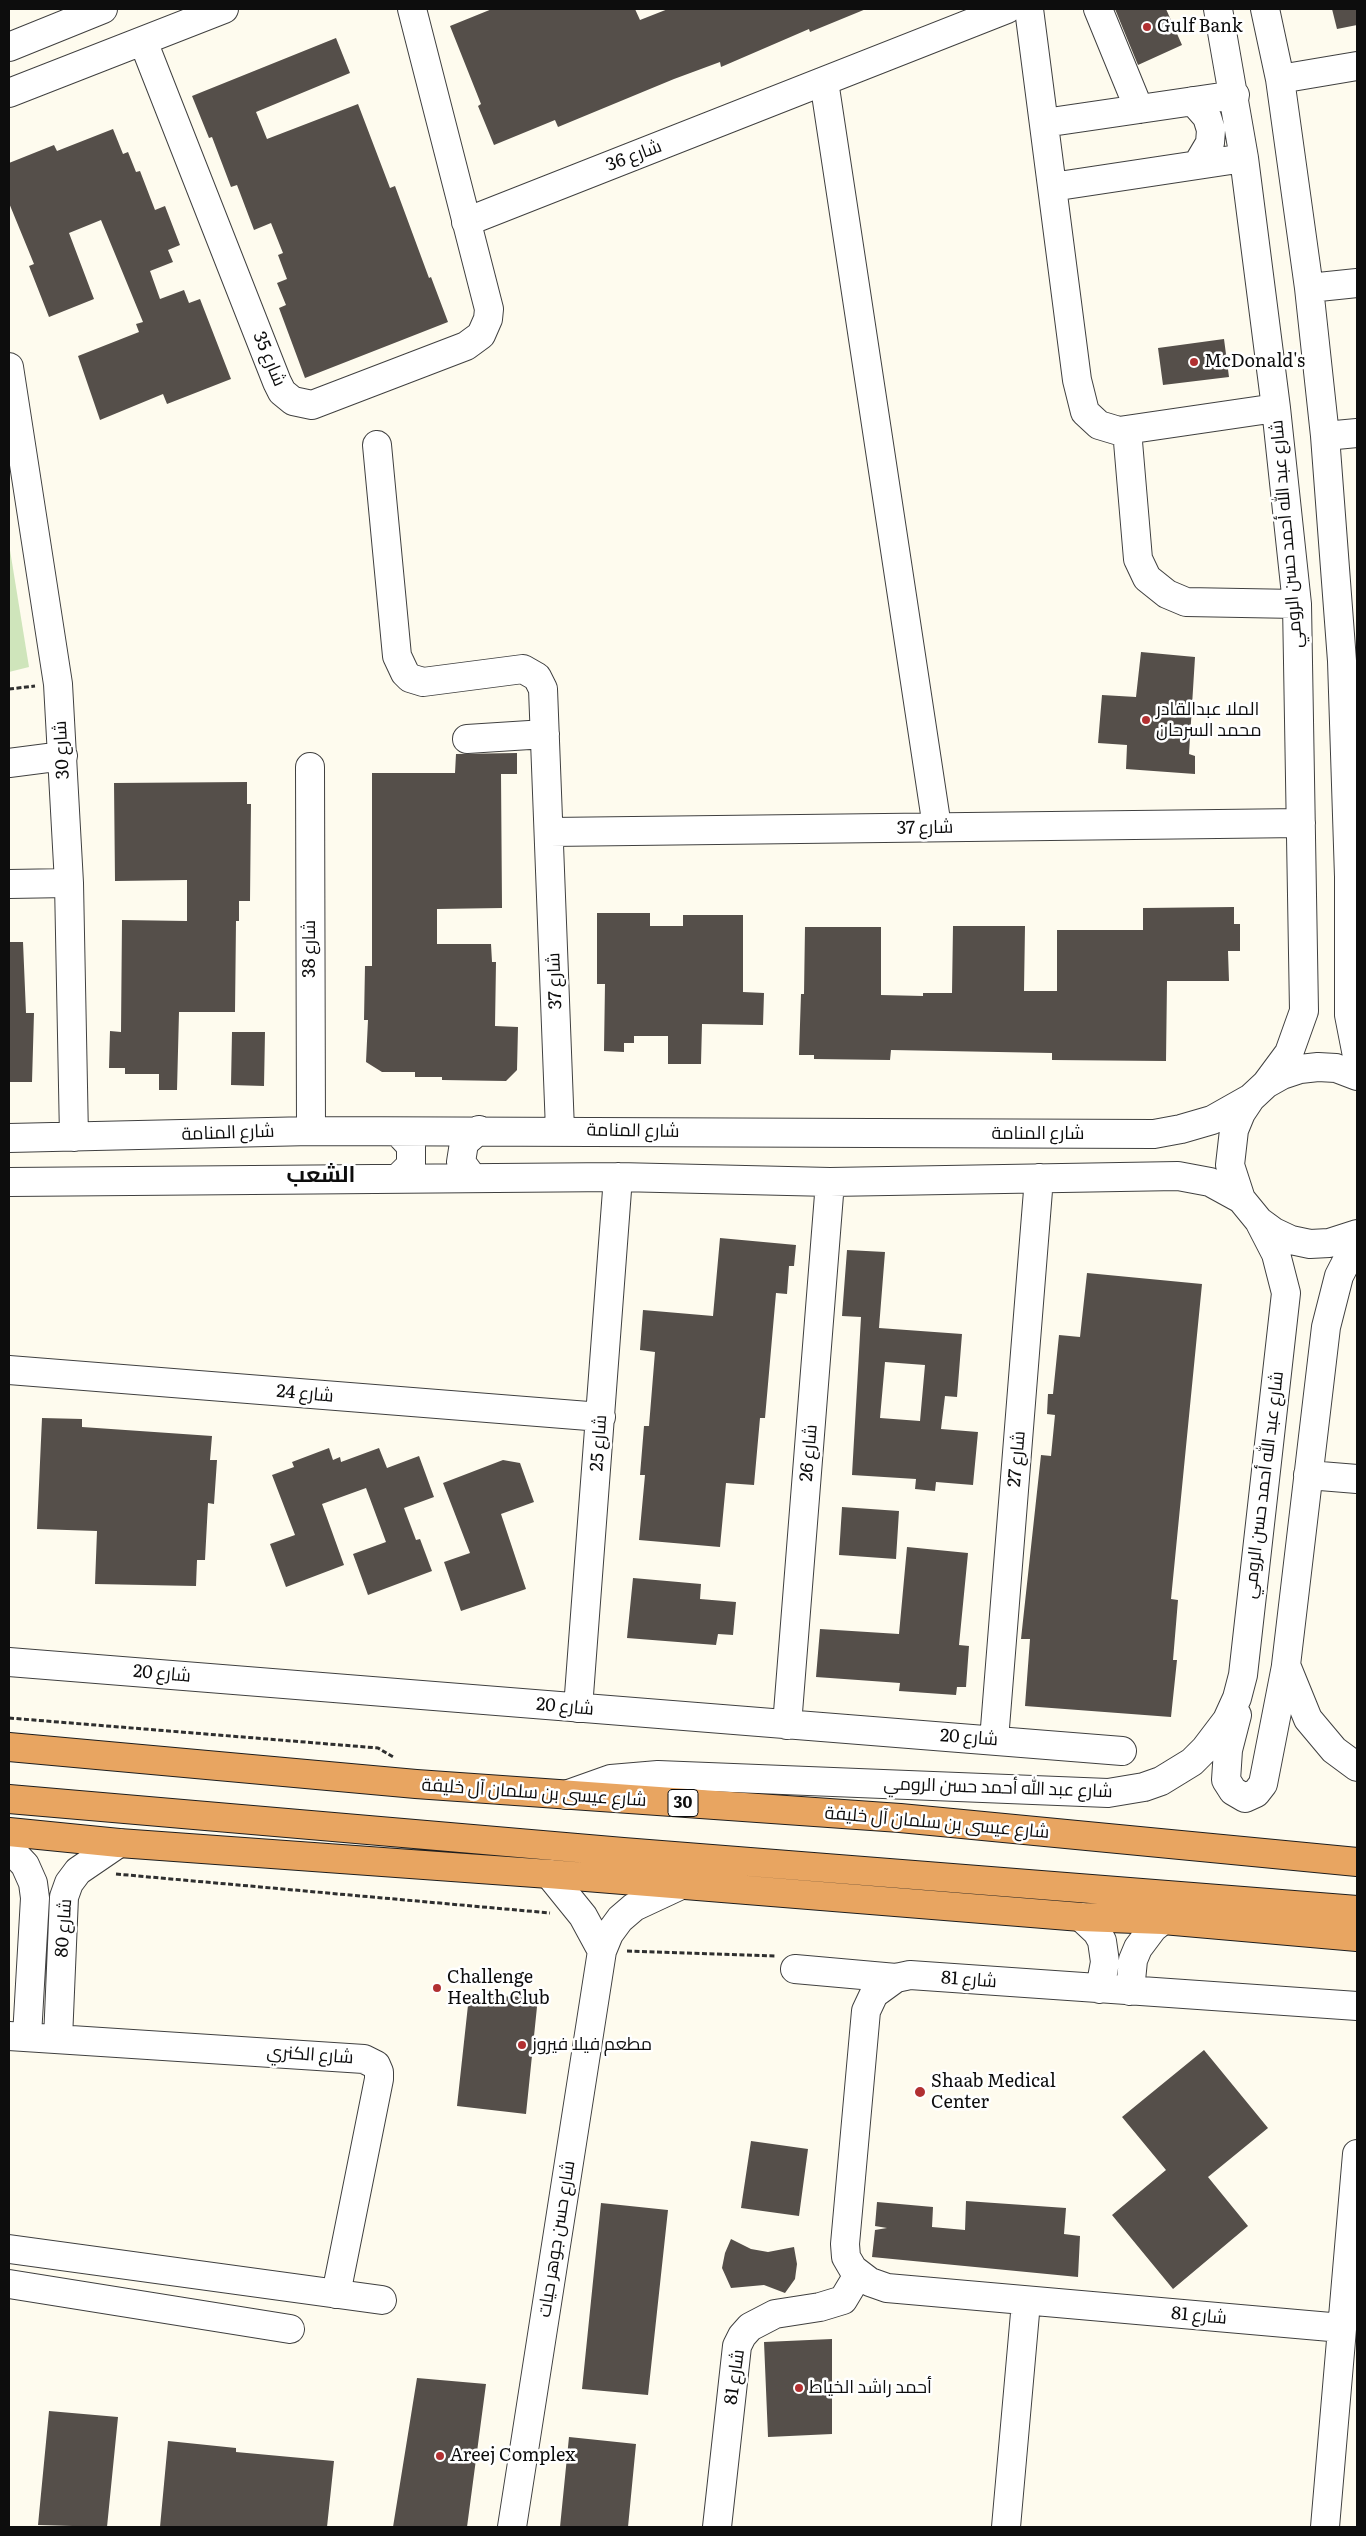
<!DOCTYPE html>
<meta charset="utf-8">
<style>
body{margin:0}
#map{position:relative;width:1366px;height:2536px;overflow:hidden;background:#fefbee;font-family:Literata,serif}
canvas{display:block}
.frame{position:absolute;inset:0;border:10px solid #0d0d0d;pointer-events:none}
</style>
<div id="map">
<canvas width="1366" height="2536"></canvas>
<div class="frame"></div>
</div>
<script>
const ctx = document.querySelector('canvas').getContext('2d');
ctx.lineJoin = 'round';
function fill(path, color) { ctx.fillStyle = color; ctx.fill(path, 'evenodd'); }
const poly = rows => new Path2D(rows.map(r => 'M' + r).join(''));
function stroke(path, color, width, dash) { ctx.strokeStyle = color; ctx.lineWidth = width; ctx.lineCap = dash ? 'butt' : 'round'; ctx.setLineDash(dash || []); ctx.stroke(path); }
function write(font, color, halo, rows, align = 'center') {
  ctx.font = font + ' Literata,Cairo,serif'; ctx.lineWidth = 5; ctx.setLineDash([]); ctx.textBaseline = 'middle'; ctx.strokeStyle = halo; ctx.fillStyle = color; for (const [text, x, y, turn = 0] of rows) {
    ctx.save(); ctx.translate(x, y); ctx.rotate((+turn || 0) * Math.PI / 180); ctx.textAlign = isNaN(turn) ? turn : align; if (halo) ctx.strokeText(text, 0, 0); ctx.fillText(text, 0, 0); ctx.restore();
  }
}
fill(poly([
 [9,544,29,667,9,672]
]), '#cfe5bb');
fill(poly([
 [492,9,635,9,640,20,668,9,866,9,810,32,809,29,721,67,720,62,674,79,558,127,555,120,494,145,478,106,481,104,450,26],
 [1115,9,1166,9,1182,45,1138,65],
 [1332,9,1357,9,1357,25,1337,29],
 [336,38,350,73,256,112,267,139,358,104,390,188,395,186,429,278,431,277,448,322,305,378,279,308,286,305,277,283,287,279,278,255,283,253,271,223,254,230,237,185,231,187,212,137,209,138,192,96],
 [113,129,123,154,128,152,136,172,140,171,155,210,165,206,180,245,168,250,173,262,150,271,160,299,184,290,189,303,200,299,231,379,167,404,163,394,100,420,78,356,139,332,136,324,143,322,101,220,69,233,94,299,49,317,29,266,34,264,9,203,9,163,54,145,57,151],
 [1224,339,1229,377,1163,385,1158,348],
 [1141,652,1195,657,1189,754,1195,756,1195,774,1126,769,1127,745,1098,743,1102,695,1136,697],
 [517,753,517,774,501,774,502,908,437,909,437,944,491,944,492,962,496,962,495,1026,518,1027,517,1070,506,1081,442,1080,442,1077,415,1077,415,1072,382,1072,366,1062,368,1020,364,1020,365,966,372,966,372,773,455,773,456,754],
 [247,782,247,804,251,804,250,901,239,901,239,921,236,921,235,1012,179,1012,177,1090,159,1090,159,1074,125,1074,125,1068,109,1068,110,1031,121,1032,122,920,187,921,187,880,115,881,114,783],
 [1234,907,1234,924,1240,924,1240,951,1228,951,1229,981,1167,981,1166,1061,1052,1060,1052,1053,891,1050,890,1060,814,1059,814,1055,799,1055,801,994,804,994,805,927,881,927,881,995,923,996,923,993,952,993,953,926,1025,926,1024,991,1057,991,1057,930,1143,930,1143,908],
 [597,913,650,913,650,926,683,926,683,915,743,915,743,992,764,993,763,1025,702,1024,701,1064,668,1064,668,1036,634,1036,634,1043,624,1043,624,1052,604,1051,605,984,597,984],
 [9,942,23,942,26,1013,34,1013,32,1082,9,1082],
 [232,1032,265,1032,264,1086,231,1085],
 [720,1238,796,1245,794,1266,789,1266,787,1294,776,1293,765,1418,760,1418,754,1485,726,1483,720,1547,639,1540,645,1475,640,1475,644,1426,649,1426,655,1352,640,1350,643,1310,713,1316],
 [847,1250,885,1252,879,1328,962,1334,957,1397,945,1396,941,1429,978,1432,973,1485,936,1482,935,1491,915,1489,916,1479,852,1475,861,1317,842,1316],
 [885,1362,925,1365,920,1421,880,1418],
 [1087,1273,1202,1284,1171,1599,1178,1600,1173,1660,1177,1660,1171,1717,1025,1706,1030,1639,1021,1639,1041,1455,1051,1456,1055,1415,1047,1414,1048,1394,1053,1394,1059,1335,1080,1337],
 [42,1418,82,1419,82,1427,212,1436,210,1460,217,1460,214,1504,208,1503,205,1560,197,1560,196,1586,95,1584,97,1531,37,1529],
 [329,1448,333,1460,340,1457,341,1462,379,1448,387,1468,419,1456,434,1497,404,1508,416,1540,420,1539,432,1571,368,1595,353,1554,386,1542,366,1488,322,1504,344,1565,286,1587,270,1544,295,1535,272,1475,294,1467,292,1462],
 [503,1460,520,1463,534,1502,501,1514,526,1589,461,1611,444,1562,470,1553,443,1483],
 [842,1507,899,1511,896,1559,839,1555],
 [907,1547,968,1553,959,1645,969,1646,966,1687,957,1687,956,1695,899,1691,900,1683,816,1677,820,1629,899,1634],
 [633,1578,701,1584,700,1599,736,1602,733,1635,718,1634,716,1645,627,1638],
 [469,1996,538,1997,526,2114,457,2106],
 [1204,2050,1268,2128,1208,2177,1248,2226,1173,2289,1112,2215,1166,2170,1122,2117],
 [751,2141,808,2149,799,2216,741,2208],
 [966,2201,1066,2208,1064,2234,1080,2236,1078,2277,872,2257,875,2230,887,2228,875,2226,877,2202,933,2207,932,2227,965,2230],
 [601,2203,668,2210,648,2395,582,2389],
 [731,2239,751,2249,768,2252,794,2247,797,2264,795,2279,785,2293,764,2285,731,2288,722,2268,725,2253],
 [832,2339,832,2434,768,2437,764,2342],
 [417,2378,486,2384,467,2527,393,2527],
 [49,2411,118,2417,107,2527,38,2525],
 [569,2437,636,2444,628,2527,560,2527],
 [168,2441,236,2448,236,2452,334,2461,327,2527,160,2527]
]), '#554f4a');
const minor = poly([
 [1029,9,1077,380,1085,412,1099,425,1119,431,1276,408],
 [1098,9,1139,109],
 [1218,9,1244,158,1276,408,1297,604,1304,1011,1289,1053,1266,1084],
 [1265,9,1280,79,1309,288,1325,436,1342,661,1349,877,1349,1015,1357,1056],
 [143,41,277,382,282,392,293,401,312,405,466,346,481,335,488,319,489,309,412,9],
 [9,47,103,9],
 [1280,79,1357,66],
 [824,81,937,827],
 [9,93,224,9],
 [1193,101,1207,117,1211,130,1210,143,1197,165],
 [1044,123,1235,95],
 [1052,187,1244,158],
 [466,222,1007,9],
 [1309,288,1357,283],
 [9,367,58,684,69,883,74,1137],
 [1127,430,1138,559,1147,578,1167,594,1186,602,1297,604],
 [1325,436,1357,433],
 [377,445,397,656,405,673,410,678,423,682,523,669,537,677,543,689,560,1130],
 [467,739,545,734],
 [9,763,63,756],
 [310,767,311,1131],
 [550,832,1301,823],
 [9,884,69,883],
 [1357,1076,1336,1068,1318,1067,1300,1069,1282,1075,1266,1084,1251,1098,1241,1113,1234,1130,1230,1165,1241,1199,1259,1221,1274,1232,1291,1240,1310,1244,1329,1243,1357,1234],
 [9,1138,311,1131,1154,1134,1181,1129,1212,1120,1251,1098],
 [472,1177,461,1162,464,1143,479,1130],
 [398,1178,411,1165,411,1146,398,1132],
 [9,1182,618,1177,830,1182,1178,1176,1210,1182,1241,1199],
 [1357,1241,1339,1276,1326,1327,1286,1665,1308,1719,1334,1750,1357,1767],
 [9,1370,601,1417],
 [1308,1475,1357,1479],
 [9,1662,1122,1751],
 [578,1708,618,1177],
 [1237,1715,1228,1750,1226,1780,1233,1791,1245,1798,1256,1793,1263,1784,1286,1666],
 [787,1725,830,1182],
 [994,1740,1039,1178],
 [566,1795,611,1779,658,1775,1108,1793,1144,1787,1161,1781,1192,1762,1205,1749,1227,1720,1237,1698,1243,1675,1286,1293,1276,1254,1259,1221],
 [9,1848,25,1865,33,1883,35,1898,27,2036],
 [549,1874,583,1916,602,1951],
 [1081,1917,1097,1932,1102,1941,1105,1962,1100,1989],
 [795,1969,896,1978],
 [1130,1991,1133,1960,1138,1948,1153,1928,1163,1920],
 [9,2036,364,2059,376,2065,379,2072,379,2079,336,2294],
 [58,2039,64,1897,69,1883,78,1871,119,1843],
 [9,2249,382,2300],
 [9,2284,290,2329],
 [1342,2328,887,2288,870,2282,853,2269,846,2257,845,2244,866,2011,874,1994,896,1978,910,1975,1357,2006],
 [512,2527,602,1951,609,1934,620,1919,634,1907,679,1886],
 [717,2527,737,2346,742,2336,750,2327,775,2314,820,2307,843,2300,858,2275],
 [1006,2527,1026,2302],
 [1325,2527,1357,2154]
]);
const highway = poly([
 [9,1747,416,1784,900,1818,1357,1862],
 [9,1799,623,1852,1357,1910],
 [9,1832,119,1843,549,1874,1081,1917,1163,1920,1357,1937]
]);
stroke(minor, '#404040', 30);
stroke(highway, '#1e1e1e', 30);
stroke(poly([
 [9,689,35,686],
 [9,1718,378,1748,395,1758],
 [116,1874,550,1913],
 [627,1951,775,1956]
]), '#2f2f2f', 3, [5, 2.5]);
stroke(minor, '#fff', 28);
stroke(highway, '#e8a561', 28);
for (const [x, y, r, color] of [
 [1147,27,5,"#b13031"],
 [1194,362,5,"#b13031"],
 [1146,720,5,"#b13031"],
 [437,1988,5,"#b13031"],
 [522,2045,5,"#b13031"],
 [920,2092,6,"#b13031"],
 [799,2388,5,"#b13031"],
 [440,2456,5,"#b13031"]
]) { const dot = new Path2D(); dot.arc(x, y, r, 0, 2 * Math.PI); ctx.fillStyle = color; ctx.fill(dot); stroke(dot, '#fff', 2); }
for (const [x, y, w] of [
 [683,1803,30]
]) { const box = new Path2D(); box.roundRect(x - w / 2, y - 13.5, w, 27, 4); ctx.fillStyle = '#fff'; ctx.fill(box); stroke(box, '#0d0d0d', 1); }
write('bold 16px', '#0d0d0d', null, [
 ["30",683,1803]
]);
write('18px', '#0d0d0d', '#fff', [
 ["Gulf Bank",1157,27],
 ["McDonald's",1204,362],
 ["الملا عبدالقادر",1156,710],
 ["محمد السرحان",1156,731],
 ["Challenge",447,1978],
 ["Health Club",447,1999],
 ["مطعم فيلا فيروز",532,2045],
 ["Shaab Medical",931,2082],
 ["Center",931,2103],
 ["أحمد راشد الخياط",809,2388],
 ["Areej Complex",450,2456]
], 'left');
write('18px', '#0d0d0d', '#fff', [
 ["شارع 36",634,156,-21],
 ["شارع 35",269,359,67],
 ["شارع عبد الله أحمد حسن الرومي",1287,534,-95],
 ["شارع 30",62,750,-93],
 ["شارع 37",925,828,-1],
 ["شارع 38",310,949,-90],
 ["شارع 37",555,981,-92],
 ["شارع المنامة",633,1131,1],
 ["شارع المنامة",228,1133,-2],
 ["شارع المنامة",1038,1134],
 ["شارع 24",305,1394,5],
 ["شارع 25",599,1443,-86],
 ["شارع 26",809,1453,-85],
 ["شارع 27",1017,1459,-85],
 ["شارع عبد الله أحمد حسن الرومي",1264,1485,-83],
 ["شارع 20",162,1674,5],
 ["شارع 20",565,1707,5],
 ["شارع 20",969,1738,4],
 ["شارع عبد الله أحمد حسن الرومي",998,1788,2],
 ["شارع عيسى بن سلمان آل خليفة",534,1793,4],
 ["شارع عيسى بن سلمان آل خليفة",937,1823,5],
 ["شارع 80",64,1928,-86],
 ["شارع 81",969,1980,4],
 ["شارع الكنري",310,2055,4],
 ["شارع حسن جوهر حيات",557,2239,-81],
 ["شارع 81",1199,2316,5],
 ["شارع 81",735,2377,-82]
]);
write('bold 22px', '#0d0d0d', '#fff', [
 ["الشعب",321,1176]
]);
</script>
